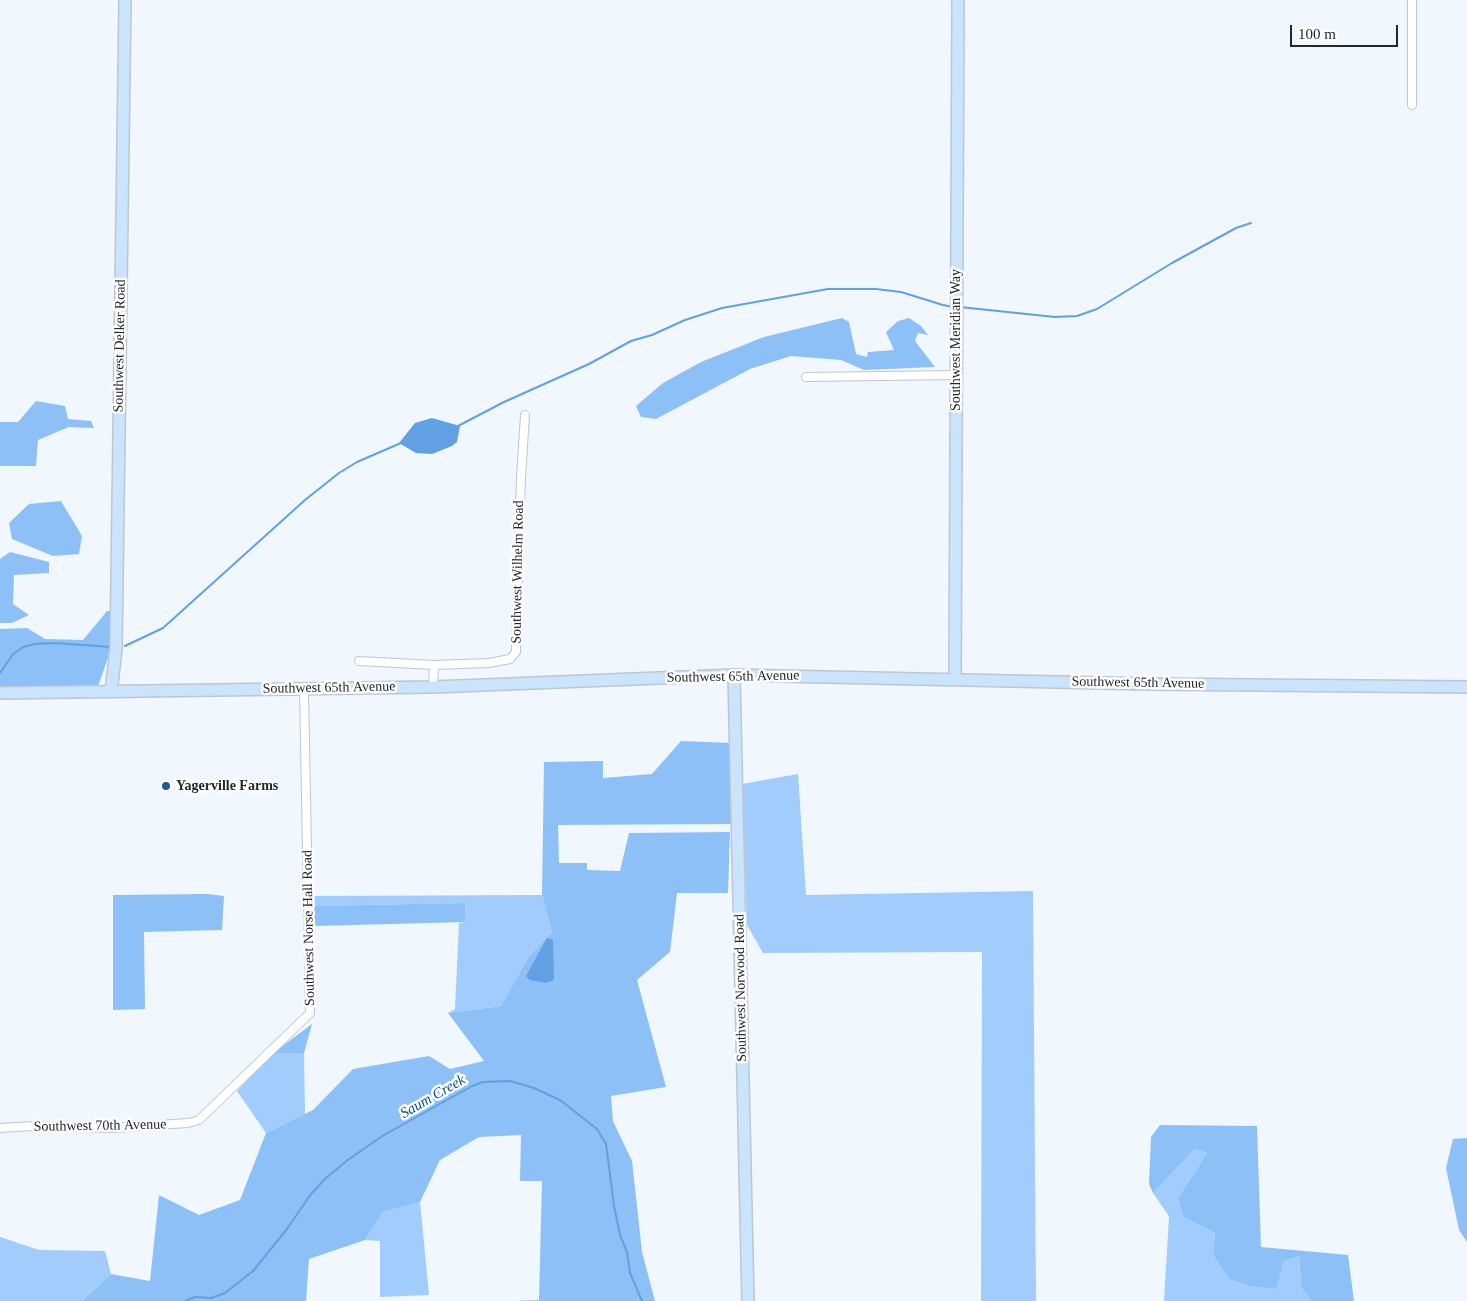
<!DOCTYPE html>
<style>
body{margin:0}
#map{position:relative;width:1467px;height:1301px;overflow:hidden;background:#f1f7fe;font-family:Georgia,serif}
canvas{display:block}
.scale{position:absolute;left:1290px;top:25px;width:108px;height:22px;box-sizing:border-box;border:2px solid #25272a;border-top:0;padding-left:6px;font-size:15px;line-height:18px;white-space:nowrap;color:#25272a;-webkit-text-stroke:4px #fff;paint-order:stroke}
</style>
<div id="map">
<canvas width="1467" height="1301"></canvas>
<div class="scale">100 m</div>
</div>
<script>
const ctx = document.querySelector('canvas').getContext('2d');
ctx.lineJoin = 'round';
function fill(path, color) { ctx.fillStyle = color; ctx.fill(path, 'evenodd'); }
const poly = rows => new Path2D(rows.map(r => 'M' + r).join(''));
function stroke(path, color, width, dash) { ctx.strokeStyle = color; ctx.lineWidth = width; ctx.lineCap = dash ? 'butt' : 'round'; ctx.setLineDash(dash || []); ctx.stroke(path); }
function write(font, color, halo, rows, align = 'center') {
  ctx.font = font + ' Georgia,serif'; ctx.lineWidth = 5; ctx.setLineDash([]); ctx.textBaseline = 'middle'; ctx.strokeStyle = halo; ctx.fillStyle = color; for (const [text, x, y, turn = 0] of rows) {
    ctx.save(); ctx.translate(x, y); ctx.rotate((+turn || 0) * Math.PI / 180); ctx.textAlign = isNaN(turn) ? turn : align; if (halo) ctx.strokeText(text, 0, 0); ctx.fillText(text, 0, 0); ctx.restore();
  }
}
fill(poly([
 [798,774,806,895,1033,891,1036,1301,981,1301,982,952,763,953,747,925,742,784],
 [542,895,552,932,529,956,501,1006,448,1013,455,1009,459,923,466,922,465,903,313,906,311,896],
 [273,1053,304,1053,305,1114,266,1133,237,1091],
 [1195,1149,1207,1153,1178,1198,1183,1217,1215,1233,1213,1255,1229,1279,1252,1287,1275,1289,1284,1261,1299,1256,1301,1287,1311,1301,1164,1301,1169,1216,1153,1193],
 [420,1202,429,1295,380,1297,380,1241,365,1240,383,1212],
 [0,1237,39,1250,105,1251,111,1274,82,1301,0,1301]
]), '#a1ccfb');
fill(poly([
 [842,318,849,322,856,354,867,357,868,352,894,350,886,332,898,321,909,318,921,326,928,335,918,333,915,341,935,367,864,370,841,360,791,356,750,369,656,419,641,417,636,406,663,383,701,362,764,337],
 [36,401,65,406,68,419,91,421,94,428,69,427,38,440,36,466,0,466,0,422,18,422],
 [61,501,82,536,79,554,53,556,12,539,9,523,29,504],
 [10,552,49,562,49,573,14,575,13,604,29,615,12,623,0,623,0,559],
 [107,611,114,611,108,658,98,686,0,687,0,629,27,628,45,639,83,640],
 [681,741,731,743,731,824,558,825,559,863,587,863,587,870,620,871,629,833,730,832,728,893,677,893,670,952,637,980,666,1087,611,1096,613,1121,632,1161,642,1252,655,1301,514,1301,539,1300,542,1181,520,1181,521,1135,479,1137,440,1160,420,1202,383,1212,365,1240,309,1259,306,1301,82,1301,111,1274,150,1281,159,1195,199,1215,240,1200,266,1133,313,1110,353,1069,429,1056,450,1069,484,1061,448,1013,501,1006,529,956,552,932,542,895,544,762,603,761,603,778,652,774],
 [207,894,224,896,222,930,144,932,145,1009,113,1010,113,895],
 [465,903,466,922,315,926,313,906],
 [312,1024,304,1053,273,1053],
 [1160,1125,1257,1126,1261,1247,1348,1255,1354,1301,1311,1301,1301,1287,1299,1256,1284,1261,1276,1289,1252,1287,1229,1279,1213,1255,1215,1233,1183,1217,1178,1198,1207,1153,1195,1149,1153,1193,1149,1184,1151,1137],
 [1467,1138,1467,1242,1459,1230,1446,1168,1453,1139]
]), '#8dc0f6');
fill(poly([
 [432,418,460,426,457,442,452,446,432,454,416,453,399,443,415,423],
 [547,938,553,940,554,980,546,983,530,980,526,976]
]), '#61a0e2');
stroke(poly([
 [960,307,1055,317,1077,316,1097,309,1172,263,1236,228,1251,223],
 [458,426,504,402,589,364,631,341,652,335,685,320,722,308,828,289,876,289,901,292,943,305,953,307],
 [125,646,163,628,305,500,339,473,357,462,401,443],
 [0,673,13,654,23,647,35,644,55,643,111,647],
 [185,1301,195,1297,211,1298,225,1293,253,1271,287,1229,311,1194,326,1178,349,1159,384,1135,472,1086,483,1082,510,1081,534,1088,560,1100,597,1129,606,1144,614,1206,620,1235,627,1252,630,1273,642,1301]
]), '#61a0e2', 2);
const street = poly([
 [1412,105,1412,0],
 [806,377,955,375],
 [359,661,434,665,489,663,510,659,516,652,521,478,525,415],
 [433,687,434,665],
 [0,1128,33,1126,113,1128,188,1123,199,1120,310,1013,304,689]
]);
const secondary = poly([
 [734,675,748,1301],
 [955,679,958,0],
 [111,692,116,650,125,0],
 [0,693,433,687,734,675,1149,684,1467,687]
]);
stroke(street, '#bfc6ce', 10);
stroke(secondary, '#bfc6ce', 14);
stroke(street, '#fff', 8);
stroke(secondary, '#cbe4fd', 11);
for (const [x, y, r, color] of [
 [166,786,5,"#215b92"]
]) { const dot = new Path2D(); dot.arc(x, y, r, 0, 2 * Math.PI); ctx.fillStyle = color; ctx.fill(dot); stroke(dot, '#fff', 2); }
write('14px', '#25272a', '#fff', [
 ["Southwest Meridian Way",956,340,-90],
 ["Southwest Delker Road",120,346,-89],
 ["Southwest Wilhelm Road",518,572,-89],
 ["Southwest 65th Avenue",733,677,-1],
 ["Southwest 65th Avenue",1138,683,1],
 ["Southwest 65th Avenue",329,688,-1],
 ["Southwest Norse Hall Road",309,928,-91],
 ["Southwest Norwood Road",741,988,-91],
 ["Southwest 70th Avenue",100,1126,-1]
]);
write('bold 14px', '#25272a', '#fff', [
 ["Yagerville Farms",176,786]
], 'left');
write('italic 15px', '#09518c', '#fff', [
 ["Saum Creek",433,1097,-30]
]);
</script>
